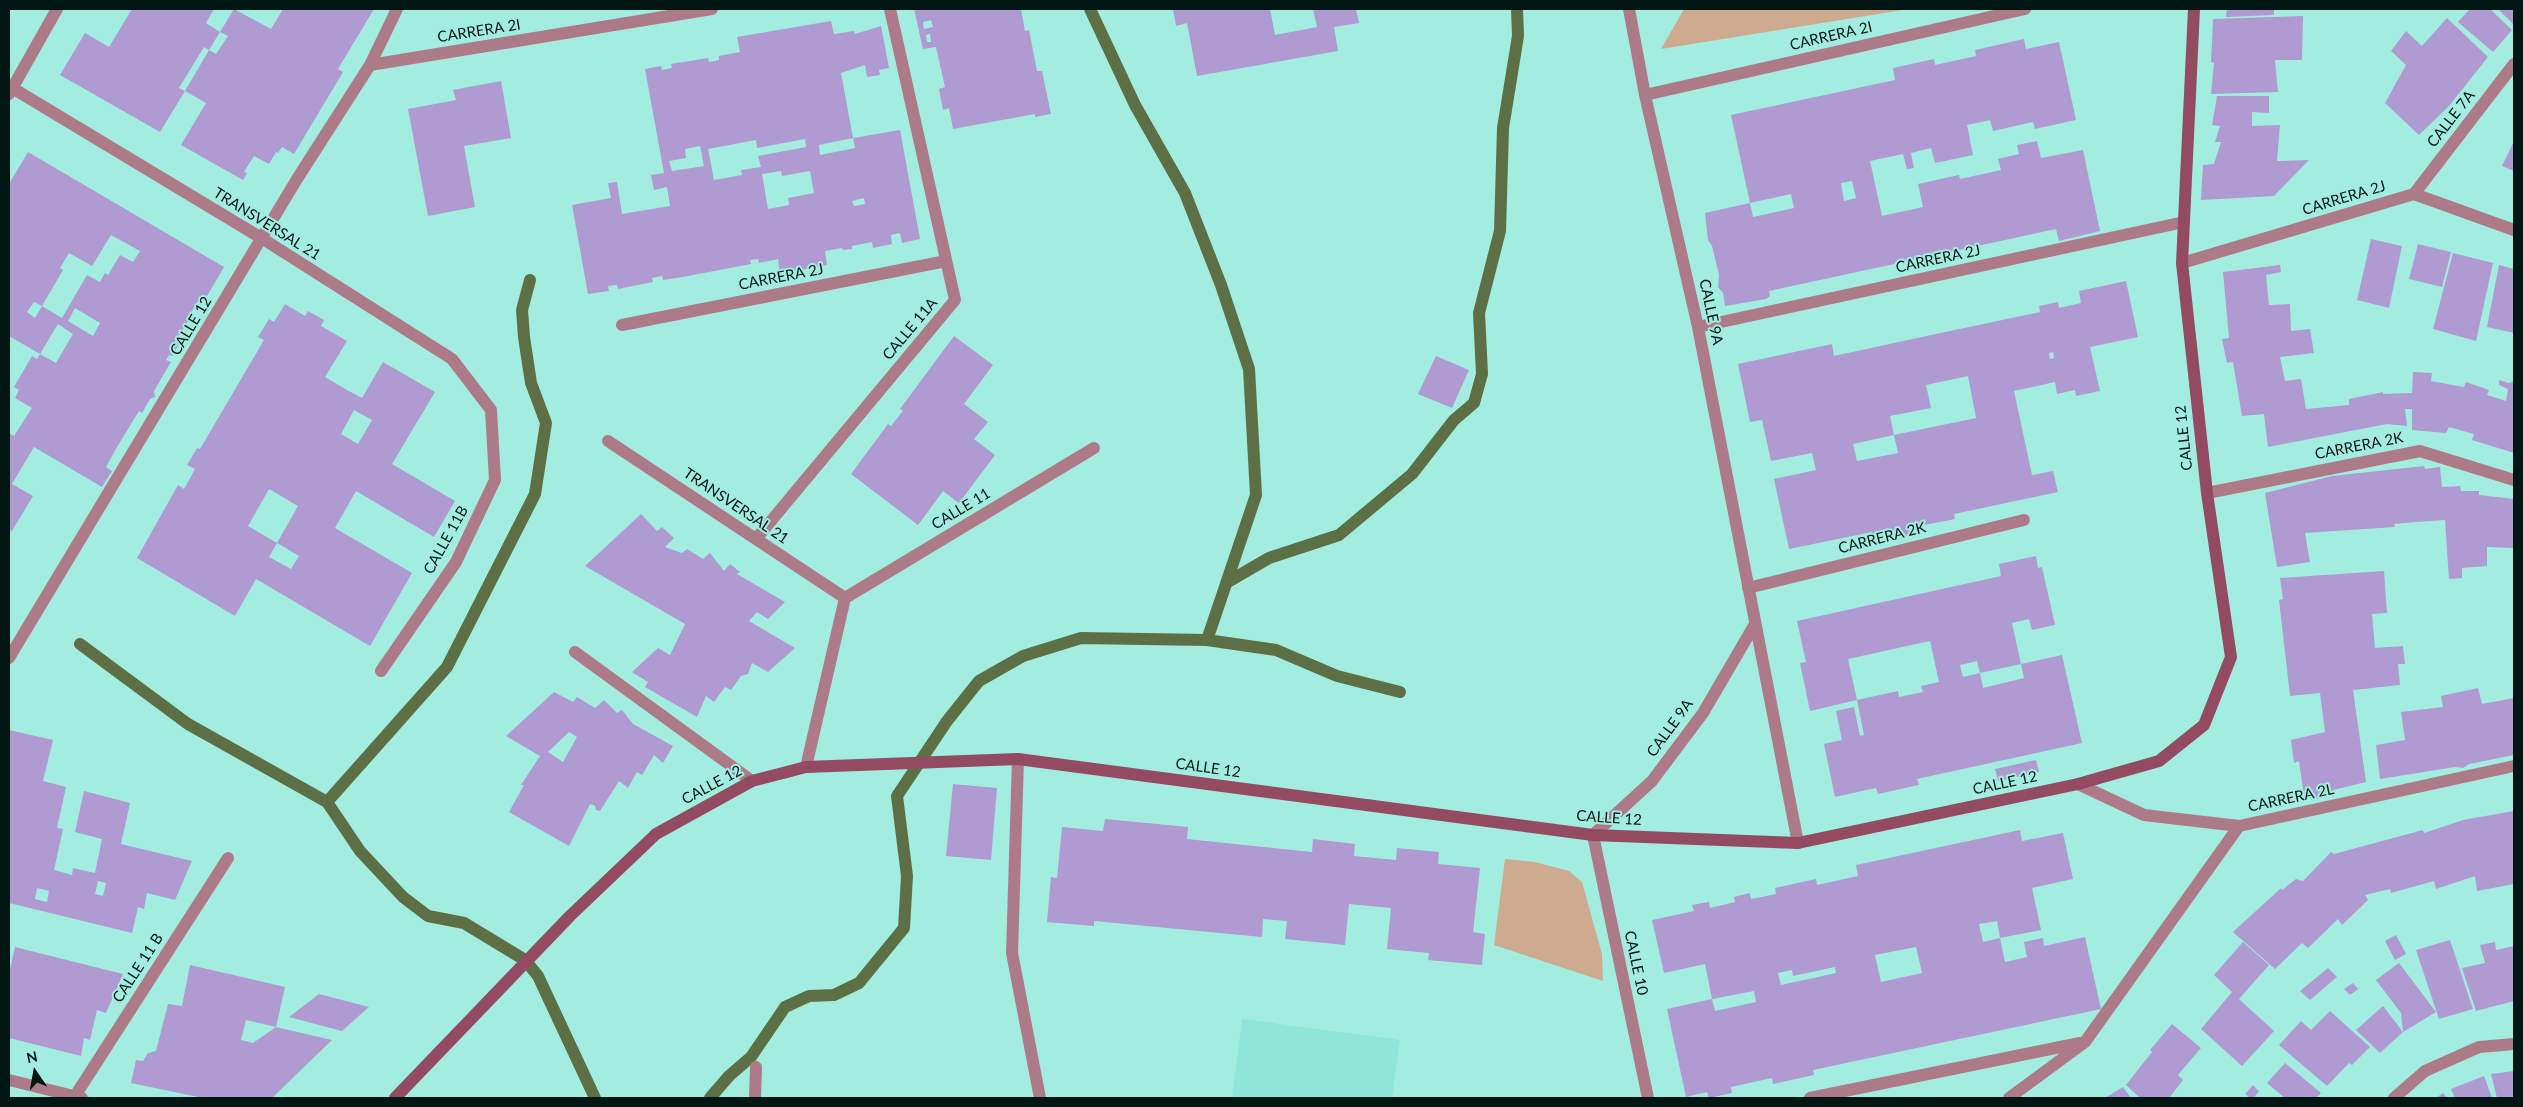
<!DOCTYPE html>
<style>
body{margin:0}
#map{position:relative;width:2523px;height:1107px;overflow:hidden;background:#a3ede0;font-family:Lato,sans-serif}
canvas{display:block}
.frame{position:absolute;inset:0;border:10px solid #001713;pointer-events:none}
.north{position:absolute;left:10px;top:1047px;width:50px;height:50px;-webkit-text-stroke:4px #a3ede0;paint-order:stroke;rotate:348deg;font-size:14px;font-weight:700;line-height:20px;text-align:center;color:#001713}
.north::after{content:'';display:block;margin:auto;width:18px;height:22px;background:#001713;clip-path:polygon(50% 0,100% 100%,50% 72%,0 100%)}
</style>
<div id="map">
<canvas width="2523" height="1107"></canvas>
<div class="frame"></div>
<div class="north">N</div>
</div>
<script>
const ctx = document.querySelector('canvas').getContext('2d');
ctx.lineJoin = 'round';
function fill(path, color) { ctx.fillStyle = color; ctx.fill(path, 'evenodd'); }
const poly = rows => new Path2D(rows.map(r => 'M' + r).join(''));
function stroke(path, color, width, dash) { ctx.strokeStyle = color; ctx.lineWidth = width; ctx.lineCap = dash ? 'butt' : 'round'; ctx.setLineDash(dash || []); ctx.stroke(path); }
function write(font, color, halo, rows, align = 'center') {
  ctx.font = font + ' Lato,sans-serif'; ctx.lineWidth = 4; ctx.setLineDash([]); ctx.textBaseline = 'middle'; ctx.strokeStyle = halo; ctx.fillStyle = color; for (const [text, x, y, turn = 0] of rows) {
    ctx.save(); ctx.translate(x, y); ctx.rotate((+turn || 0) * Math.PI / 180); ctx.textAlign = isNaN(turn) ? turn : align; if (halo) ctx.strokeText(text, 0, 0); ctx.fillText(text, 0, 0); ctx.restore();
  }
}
fill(poly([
 [1242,1019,1400,1040,1392,1098,1232,1098]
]), '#8fe5d6');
fill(poly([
 [1684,9,1909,9,1661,49],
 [1505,859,1535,862,1569,871,1582,882,1602,954,1603,981,1494,945]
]), '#cdab8f');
stroke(poly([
 [1090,9,1135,105,1185,193,1221,285,1249,369,1256,495,1207,640],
 [530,280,522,310,524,337,531,383,546,423,535,494,447,667,327,802,360,851,403,897,428,916,464,923,525,960,538,976,595,1098],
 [1226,583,1269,558,1339,535,1412,474,1454,420,1474,403,1482,374,1479,313,1500,231,1503,128,1518,36,1517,9],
 [80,644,188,724,327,802],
 [710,1098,729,1076,751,1057,785,1007,809,996,834,995,859,983,904,928,907,876,897,796,947,721,979,681,1023,656,1081,638,1207,640,1276,650,1337,676,1400,692]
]), '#5d7045', 12);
fill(poly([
 [132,9,214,9,206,23,220,32,234,9,271,29,283,9,374,9,338,69,343,72,294,154,282,147,278,153,276,152,269,164,254,156,244,172,247,173,243,180,181,145,206,103,185,91,209,50,216,54,228,36,220,32,209,50,204,47,179,88,185,91,160,132,60,75,85,33,109,47],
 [914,9,1021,9,1025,31,1029,30,1037,71,1042,71,1051,114,1035,117,1035,114,953,129,949,108,943,110,939,89,945,87,936,47,923,49],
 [931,20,933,27,924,29,923,22],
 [930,34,931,42,927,42,926,35],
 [1173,9,1270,9,1275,35,1317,27,1313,9,1356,9,1359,23,1334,27,1338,51,1197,76,1187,23,1176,26],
 [2227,9,2274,9,2274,15,2226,17],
 [2470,9,2490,9,2512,30,2493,52,2458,22],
 [2498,9,2514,9,2514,25],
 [2303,16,2302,60,2275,60,2278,92,2211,94,2214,63,2211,62,2213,19],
 [2447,18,2488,57,2449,106,2419,135,2385,103,2406,65,2391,51,2406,31,2422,46],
 [831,21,834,34,854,31,855,34,881,26,889,68,879,70,880,75,867,77,865,65,841,73,853,138,819,145,820,155,855,148,853,138,900,130,920,239,902,243,900,233,891,235,892,244,873,248,872,242,852,246,852,249,843,250,842,248,825,251,827,265,780,274,778,259,759,263,758,259,750,260,751,264,683,277,663,280,662,276,652,278,653,282,618,289,617,285,608,286,609,291,588,294,572,205,611,198,608,183,617,182,622,214,670,206,667,187,654,190,651,175,664,173,645,69,661,66,662,70,672,68,671,64,708,58,709,62,719,60,719,56,740,52,737,37],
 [805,139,806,147,758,156,761,167,741,170,742,175,714,180,708,149,756,140,757,148],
 [700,146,704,166,672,171,669,161,686,158,685,149],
 [781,171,782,176,810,171,814,193,788,198,789,205,768,209,762,174],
 [864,198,865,204,854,206,852,201],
 [2024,39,2026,49,2059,42,2076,120,2035,129,2033,122,1993,131,1990,120,1967,125,1973,155,1935,163,1931,148,1911,153,1914,168,1907,169,1903,154,1870,161,1882,216,1923,207,1918,184,1959,175,1960,179,2001,170,1998,159,2019,154,2017,145,2037,141,2041,158,2083,150,2100,231,2059,241,2056,229,1769,291,1770,296,1766,299,1725,306,1723,293,1718,287,1719,275,1712,246,1708,240,1705,213,1750,203,1753,217,1794,208,1791,194,1750,203,1731,115,1895,80,1893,68,1934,59,1935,65,1976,56,1975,50],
 [1852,181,1856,198,1844,201,1841,183],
 [501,81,511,138,464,146,475,207,428,216,408,109,456,100,453,90],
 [2217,96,2269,96,2269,113,2252,112,2252,126,2280,125,2277,161,2309,160,2274,196,2201,200,2203,165,2214,164,2221,142,2215,142,2220,126,2212,125],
 [2514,141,2514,171,2502,166],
 [28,152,224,267,203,303,198,301,189,316,191,317,178,337,182,339,172,356,169,355,166,360,171,362,154,391,155,397,150,399,142,413,139,411,117,447,106,467,112,471,102,487,34,447,12,484,33,496,12,531,9,530,9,433,14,436,32,408,15,398,19,390,14,387,32,356,37,359,40,354,56,363,73,334,58,324,40,354,9,336,9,184],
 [111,235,140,251,133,262,120,255,108,275,105,273,100,282,87,275,62,318,42,306,35,318,27,312,34,302,42,306,63,270,60,268,69,253,92,266],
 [75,308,100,323,93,336,68,321],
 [2371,239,2402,246,2389,308,2357,300],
 [2418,244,2451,252,2442,287,2409,279],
 [2453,253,2493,263,2476,341,2433,329],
 [2280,265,2281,272,2266,275,2269,305,2290,304,2291,331,2310,329,2314,353,2280,357,2285,381,2301,379,2306,409,2349,405,2349,399,2383,392,2383,394,2412,393,2413,372,2432,373,2431,381,2464,387,2466,382,2489,390,2487,395,2506,401,2508,389,2499,385,2499,380,2509,383,2514,381,2514,453,2472,440,2474,434,2449,427,2446,433,2412,430,2412,409,2405,409,2407,426,2387,424,2268,447,2264,414,2242,416,2233,362,2227,363,2222,339,2229,338,2223,272],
 [2499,265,2514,269,2514,333,2487,327],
 [2126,281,2138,337,2090,347,2100,391,2076,396,2075,390,2057,394,2055,382,2014,391,2032,475,2053,471,2058,492,1954,514,1955,519,1914,527,1915,534,1874,543,1872,532,1789,549,1774,479,1816,470,1812,453,1771,461,1762,420,1750,422,1738,364,1832,344,1834,356,1917,338,2040,312,2039,306,2058,302,2059,308,2081,303,2079,291],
 [2053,352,2054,358,2050,359,2049,353],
 [1968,376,1976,418,1894,435,1898,453,1857,461,1853,444,1894,435,1890,416,1931,408,1926,385],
 [285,304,305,316,308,311,324,320,321,326,347,341,325,377,347,390,362,398,383,362,435,392,392,464,455,501,434,537,356,491,335,528,412,573,370,646,256,579,235,616,137,558,178,485,184,489,195,469,187,465,197,448,200,449,264,340,258,337,269,319,274,322],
 [354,410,372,420,358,444,341,434],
 [269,489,298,506,277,543,299,556,291,569,269,557,277,543,248,526],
 [954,336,993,365,964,404,988,422,974,439,995,455,959,503,943,491,918,525,851,474,888,424,891,426,903,411,900,409],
 [1436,356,1469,370,1452,408,1418,394],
 [2424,466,2425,469,2440,467,2442,487,2460,486,2461,491,2479,491,2479,495,2514,499,2514,548,2487,547,2487,566,2462,568,2462,578,2449,579,2445,520,2416,522,2394,524,2395,527,2305,533,2310,562,2277,567,2265,493,2332,476],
 [641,514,657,531,662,527,674,538,665,547,682,553,687,549,703,559,710,553,724,571,730,564,740,572,737,574,785,602,768,619,757,612,749,621,795,648,768,672,752,663,748,674,741,676,731,690,725,687,714,702,706,696,697,717,645,687,648,682,632,672,658,648,670,655,685,624,585,566],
 [2036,556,2038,568,2042,567,2055,625,2032,630,2029,619,2012,623,2021,664,1980,673,1977,661,1960,665,1963,677,1980,673,1983,688,2024,678,2021,664,2062,655,2082,743,1917,779,1919,785,1878,794,1876,788,1835,797,1824,744,1842,740,1836,711,1854,707,1860,736,1864,735,1857,700,1810,711,1800,663,1806,662,1797,621,2001,576,1999,564],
 [1930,641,1939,682,1921,686,1923,692,1899,697,1898,691,1857,700,1848,659],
 [2384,571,2387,613,2372,614,2375,648,2403,646,2405,664,2398,664,2400,685,2353,690,2366,782,2333,790,2334,795,2312,800,2311,795,2304,796,2299,761,2294,763,2291,740,2325,732,2320,693,2290,696,2279,600,2283,599,2280,578],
 [2478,688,2482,704,2514,698,2514,755,2469,764,2463,768,2455,767,2380,779,2376,745,2405,740,2401,712,2443,707,2441,696],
 [554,692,573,702,577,697,595,708,604,700,617,713,622,710,633,724,673,746,663,763,654,755,642,775,637,772,628,788,619,781,600,811,596,810,595,806,590,804,569,846,509,812,524,785,521,785,540,756,506,736],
 [569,732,577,737,563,762,548,752],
 [9,730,53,740,43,781,66,787,57,828,63,829,54,870,72,875,73,868,95,873,102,839,75,832,84,791,130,803,121,844,192,861,175,900,147,893,144,909,138,907,132,933,9,903],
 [98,881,106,883,103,896,95,894],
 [37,888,49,891,47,902,35,899],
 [2036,760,2039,772,1998,781,1995,769],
 [953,784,997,788,991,860,946,856],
 [2514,811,2514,884,2477,891,2475,876,2436,889,2434,881,2391,893,2390,889,2365,895,2368,900,2342,925,2338,919,2308,948,2302,943,2275,969,2233,932,2281,888,2282,890,2296,879,2303,881,2331,852,2334,854,2423,830,2424,833,2463,820],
 [1105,819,1188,827,1187,839,1312,852,1313,839,1355,844,1354,856,1396,860,1397,848,1439,852,1438,864,1480,868,1473,932,1485,934,1482,965,1428,960,1429,953,1387,949,1391,908,1349,904,1345,945,1285,939,1287,921,1263,919,1262,937,1094,921,1094,926,1047,922,1051,877,1057,878,1062,827,1103,831],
 [2020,830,2022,841,2063,833,2073,879,2032,888,2041,930,2000,938,1997,921,1979,924,1983,942,2000,938,2005,962,2027,957,2024,942,2043,938,2044,946,2085,937,2101,1009,1813,1070,1814,1075,1773,1084,1772,1078,1731,1087,1732,1093,1709,1098,1707,1092,1686,1097,1667,1009,1712,999,1715,1011,1756,1002,1754,991,1712,999,1705,964,1664,973,1652,920,1694,911,1692,905,1709,902,1710,908,1735,902,1734,897,1750,893,1751,899,1776,894,1775,888,1816,879,1817,885,1858,876,1856,865],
 [1916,947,1922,973,1881,982,1875,955],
 [1835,967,1836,973,1781,985,1778,973,1792,970,1793,976],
 [2396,935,2406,954,2395,960,2385,941],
 [2450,940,2473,1009,2439,1019,2416,950],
 [2243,942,2269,965,2239,999,2274,1031,2242,1066,2201,1029,2232,992,2214,975],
 [2495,942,2496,950,2514,946,2514,1001,2476,1011,2462,968,2485,963,2480,945],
 [15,947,123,974,106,1013,97,1010,90,1040,84,1038,81,1056,9,1038,9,974],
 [2399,963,2436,1012,2403,1032,2380,1053,2356,1030,2383,1006,2403,1032,2401,1013,2376,980],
 [190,965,285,987,276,1027,246,1020,241,1040,253,1043,276,1027,332,1040,272,1098,203,1098,131,1083,136,1060,143,1061,148,1053,156,1051,168,1004,182,1006],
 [2328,968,2337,977,2310,1000,2300,991],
 [2353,983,2358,989,2350,995,2344,989],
 [319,994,369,1007,342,1031,289,1017],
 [2330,1011,2370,1047,2352,1065,2349,1063,2327,1086,2279,1045,2301,1021,2311,1030],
 [2172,1024,2201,1048,2178,1075,2183,1080,2169,1098,2140,1098,2126,1085,2152,1052,2150,1050],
 [2285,1063,2321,1093,2316,1098,2285,1098,2267,1083],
 [2514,1071,2514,1098,2497,1098,2491,1074],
 [2484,1076,2492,1098,2455,1098,2451,1089],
 [2253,1085,2259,1091,2254,1098,2250,1098,2245,1094],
 [2123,1087,2131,1098,2105,1098],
 [2443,1093,2447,1098,2436,1098]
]), '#af9ad2');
stroke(poly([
 [1629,9,1645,95,1698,327,1798,843],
 [370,65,712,9],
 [9,86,263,239,452,359,491,410,495,480,456,562,381,671],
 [9,94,57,9],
 [1645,95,2025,9],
 [2414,194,2514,64],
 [2182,263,2414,194,2514,230],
 [622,325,946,261],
 [1698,327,2184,222],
 [608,441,845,598],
 [2207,493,2420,451,2514,480],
 [756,539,955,300,890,9],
 [1748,588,2024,520],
 [845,598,1094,448],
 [575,652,752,781],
 [9,658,297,179,370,65,397,9],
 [1018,759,1012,953,1040,1098],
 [806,767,845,598],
 [2078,784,2144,815,2239,826,2514,766],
 [9,1080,82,1098],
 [75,1096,228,858],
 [755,1098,756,1067],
 [1648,1098,1593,835,1652,781,1703,713,1755,624],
 [1810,1098,2080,1043],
 [2009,1098,2085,1042,2239,826],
 [2394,1098,2425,1071,2479,1047,2514,1044]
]), '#ad7b88', 12);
stroke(poly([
 [395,1098,570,916,656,834,752,781,806,767,1018,759,1593,835,1798,843,2078,784,2159,761,2204,725,2231,657,2207,493,2182,263,2194,9]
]), '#924b60', 12);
write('15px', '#001713', '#a3ede0', [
 ["CARRERA 2I",479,31,-9],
 ["CARRERA 2I",1831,36,-13],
 ["CALLE 7A",2451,119,-52],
 ["CARRERA 2J",2344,198,-17],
 ["TRANSVERSAL 21",267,224,32],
 ["CARRERA 2J",1938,259,-12],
 ["CARRERA 2J",781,277,-11],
 ["CALLE 9A",1711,312,78],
 ["CALLE 12",191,326,-59],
 ["CALLE 11A",910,329,-50],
 ["CALLE 12",2184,438,-96],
 ["CARRERA 2K",2359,446,-11],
 ["TRANSVERSAL 21",736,506,34],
 ["CALLE 11",961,509,-31],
 ["CARRERA 2K",1882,538,-14],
 ["CALLE 11B",446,540,-61],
 ["CALLE 9A",1670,728,-54],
 ["CALLE 12",1208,768,8],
 ["CALLE 12",2005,783,-12],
 ["CALLE 12",712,785,-28],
 ["CARRERA 2L",2291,798,-12],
 ["CALLE 12",1609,818,4],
 ["CALLE 10",1636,963,78],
 ["CALLE 11 B",138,968,-57]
]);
</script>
